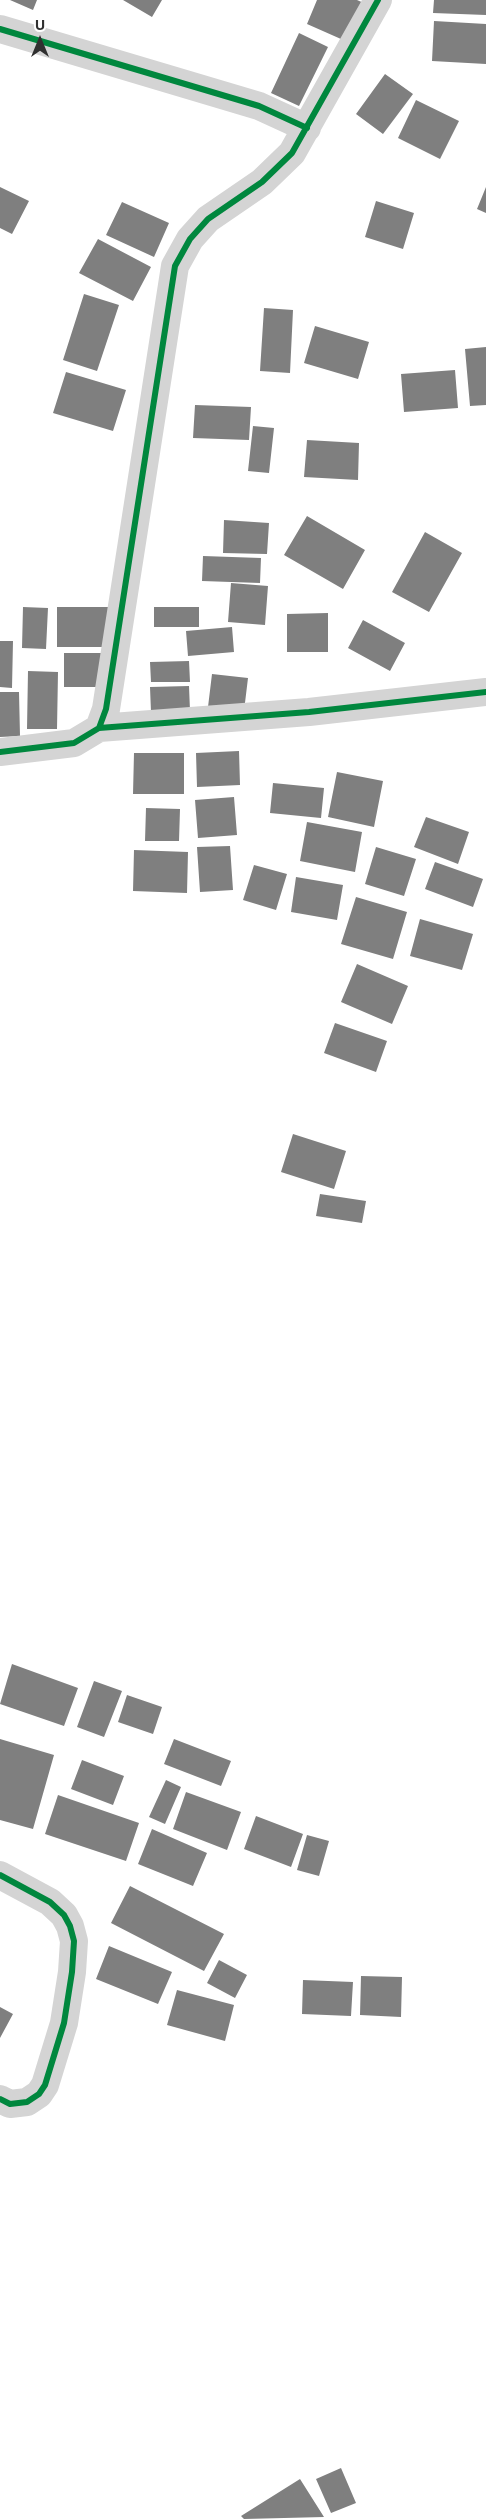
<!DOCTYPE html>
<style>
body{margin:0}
#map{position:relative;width:486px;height:2519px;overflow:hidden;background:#fff;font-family:"Open Sans",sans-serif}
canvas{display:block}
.north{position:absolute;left:15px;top:15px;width:50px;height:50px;-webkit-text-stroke:4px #fff;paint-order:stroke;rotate:0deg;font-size:14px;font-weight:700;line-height:20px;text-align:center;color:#303030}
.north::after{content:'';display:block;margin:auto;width:18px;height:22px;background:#303030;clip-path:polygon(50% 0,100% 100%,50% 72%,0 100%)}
</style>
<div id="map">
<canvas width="486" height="2519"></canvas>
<div class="north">U</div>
</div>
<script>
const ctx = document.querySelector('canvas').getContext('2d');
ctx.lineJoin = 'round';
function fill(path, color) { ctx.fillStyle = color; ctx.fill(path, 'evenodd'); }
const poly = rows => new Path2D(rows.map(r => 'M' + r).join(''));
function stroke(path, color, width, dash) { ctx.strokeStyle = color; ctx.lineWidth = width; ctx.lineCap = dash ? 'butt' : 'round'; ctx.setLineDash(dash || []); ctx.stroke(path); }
fill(poly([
 [10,0,37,0,33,10],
 [123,0,162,0,152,17],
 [317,0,357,0,366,4,350,43,307,24],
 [434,0,486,0,486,15,433,13],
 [434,21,486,24,486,64,432,61],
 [299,33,328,47,299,106,271,93],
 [385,74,413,94,383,134,356,114],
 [416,100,459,121,440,159,398,138],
 [0,187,29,201,12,234,0,228],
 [486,187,486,213,477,209],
 [376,201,414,213,403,249,365,237],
 [122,202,169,223,154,257,106,235],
 [98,239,151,267,133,301,79,273],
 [84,294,119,305,97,371,63,360],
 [264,308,293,310,290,373,260,371],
 [315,326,369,342,358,379,304,363],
 [486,347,486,405,470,406,465,349],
 [455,370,458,408,404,412,401,374],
 [66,372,126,390,113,431,53,413],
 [195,405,251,407,249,440,193,438],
 [253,426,274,428,269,473,248,471],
 [307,440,359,443,358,480,304,477],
 [307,516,365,550,343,589,284,555],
 [224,520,269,523,267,554,223,553],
 [425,532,462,553,429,612,392,592],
 [203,556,261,558,260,583,202,581],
 [231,583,268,586,265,625,228,622],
 [23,607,48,608,46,649,22,648],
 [57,607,108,607,108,647,57,647],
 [154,607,199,607,199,627,154,627],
 [328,613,328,652,287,652,287,614],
 [363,620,405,643,390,671,348,648],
 [232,627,234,652,188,656,186,631],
 [0,641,13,641,12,688,0,687],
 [64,653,103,653,103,687,64,687],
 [189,661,190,682,151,682,150,662],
 [28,671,58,672,57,729,27,729],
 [212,674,248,678,244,711,208,707],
 [189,686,190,711,151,712,150,687],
 [0,692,19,692,20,736,0,737],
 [239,751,240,785,197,787,196,753],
 [134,753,184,753,184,794,133,794],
 [337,772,383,781,374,827,328,817],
 [273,783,324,788,321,818,270,813],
 [234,797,237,835,198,838,195,800],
 [146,808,180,809,179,841,145,841],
 [426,817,469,832,458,864,414,847],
 [307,822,362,832,355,872,300,861],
 [230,846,233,890,200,892,197,847],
 [376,847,416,859,404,896,365,884],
 [134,850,188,852,187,893,133,891],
 [435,862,483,879,473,907,425,889],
 [254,865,287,874,276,910,243,900],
 [296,877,343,885,337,920,291,912],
 [356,897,407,912,393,959,341,944],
 [420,919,473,934,462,970,410,956],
 [357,964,408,986,392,1024,341,1002],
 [335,1023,387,1041,376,1072,324,1053],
 [293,1134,346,1151,334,1189,281,1172],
 [320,1194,366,1201,362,1223,316,1216],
 [12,1664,78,1688,64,1726,0,1704],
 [94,1681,122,1691,104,1737,77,1727],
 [127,1695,162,1707,153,1734,118,1722],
 [0,1739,54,1755,33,1829,0,1820],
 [174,1739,231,1761,221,1786,164,1764],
 [82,1760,124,1776,113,1805,71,1789],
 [166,1780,181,1787,165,1824,149,1817],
 [186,1792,241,1812,227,1850,173,1829],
 [58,1795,139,1823,126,1861,45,1834],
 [256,1816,303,1834,291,1867,244,1849],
 [152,1829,207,1853,193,1886,138,1864],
 [307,1835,329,1841,319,1876,297,1870],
 [130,1886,224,1934,204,1971,111,1923],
 [109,1946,172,1972,158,2004,96,1979],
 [219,1960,247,1975,235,1998,207,1983],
 [361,1976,402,1977,401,2017,360,2015],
 [303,1980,353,1982,351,2016,302,2014],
 [177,1990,234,2005,225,2041,167,2025],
 [0,2007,13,2014,0,2038],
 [341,2468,356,2503,331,2513,316,2479],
 [300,2479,324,2517,244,2519,241,2516]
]), '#7f7f7f');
stroke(poly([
 [0,29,259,106,307,128],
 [99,728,309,712,486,692],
 [0,752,74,743,99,728,106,709,175,266,190,239,208,219,262,182,292,153,378,0],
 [0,1875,50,1902,64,1915,70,1926,74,1941,72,1972,64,2023,45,2085,39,2094,27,2102,10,2104,0,2099]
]), '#d4d4d4', 28);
stroke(poly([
 [0,29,259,106,307,128],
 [99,728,309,712,486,692],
 [0,752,74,743,99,728,106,709,175,266,190,239,208,219,262,182,292,153,378,0],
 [0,1875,50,1902,64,1915,70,1926,74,1941,72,1972,64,2023,45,2085,39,2094,27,2102,10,2104,0,2099]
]), '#00873e', 6);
</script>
